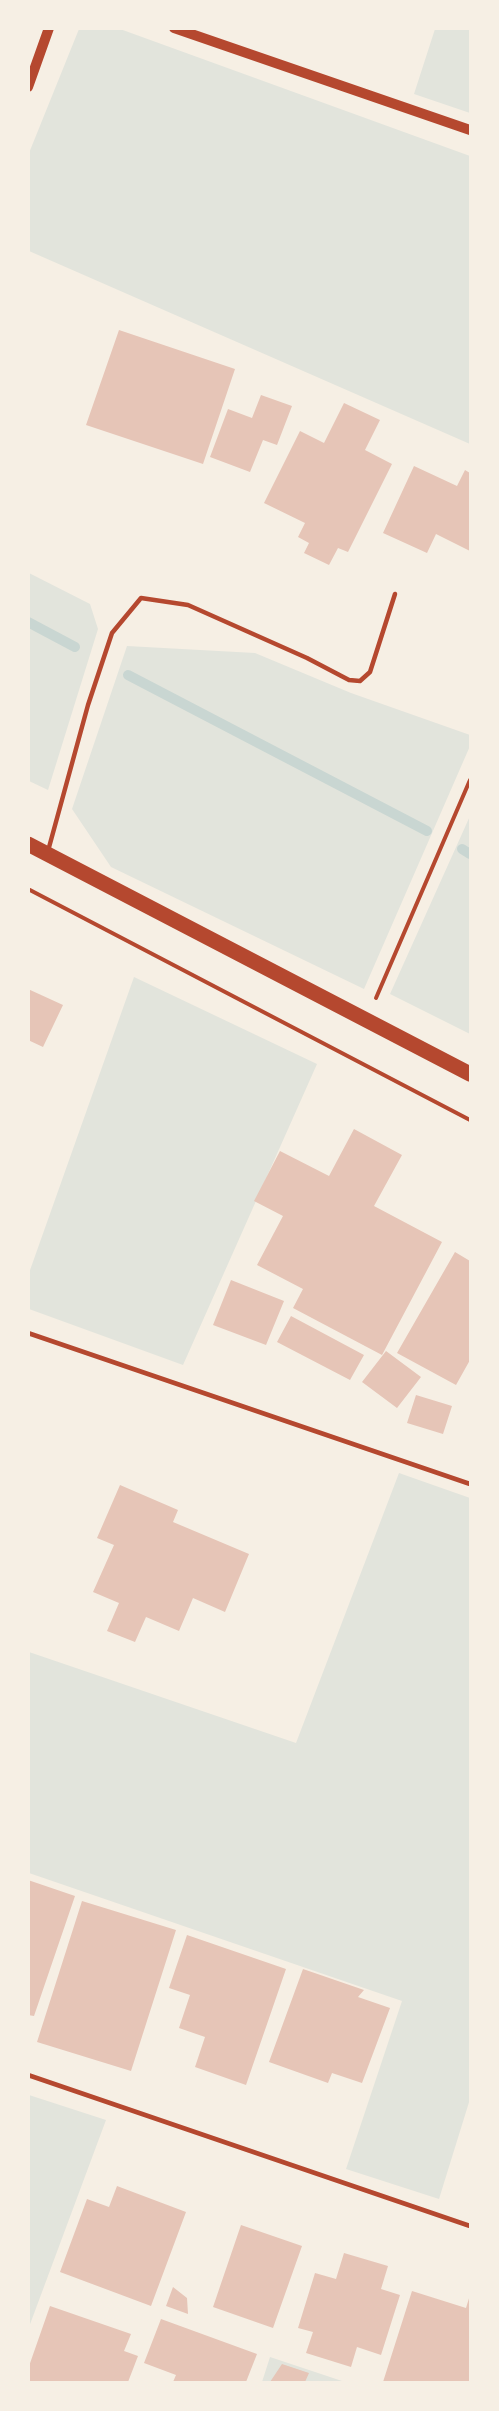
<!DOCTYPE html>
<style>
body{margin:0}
#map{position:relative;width:499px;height:2411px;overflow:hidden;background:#f6efe4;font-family:Montserrat,sans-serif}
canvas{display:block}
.frame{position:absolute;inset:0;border:30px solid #f6efe4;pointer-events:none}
</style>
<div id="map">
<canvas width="499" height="2411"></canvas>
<div class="frame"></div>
</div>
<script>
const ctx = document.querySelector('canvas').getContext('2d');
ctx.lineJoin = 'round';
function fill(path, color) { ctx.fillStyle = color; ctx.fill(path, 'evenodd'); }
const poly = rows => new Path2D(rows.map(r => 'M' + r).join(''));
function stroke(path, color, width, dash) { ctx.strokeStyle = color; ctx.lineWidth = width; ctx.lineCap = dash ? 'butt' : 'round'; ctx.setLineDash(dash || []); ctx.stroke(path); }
fill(poly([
 [79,29,120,29,470,156,470,444,29,251,29,153],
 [435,29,470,29,470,113,414,94],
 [29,573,90,604,98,629,48,790,29,781],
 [127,646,255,653,351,693,470,735,470,746,364,989,111,867,72,809],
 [470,816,470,1034,390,994],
 [134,977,317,1064,183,1365,29,1309,29,1273],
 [399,1473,470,1498,470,2099,439,2199,346,2169,402,2001,29,1873,29,1652,296,1743],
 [29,2095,106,2120,29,2327,28,2095],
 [270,2357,345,2382,262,2382]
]), '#e2e4dc');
stroke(poly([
 [28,622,75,647],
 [128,675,427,831],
 [462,849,470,854]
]), '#c9d6d2', 10);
fill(poly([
 [119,330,235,369,203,464,86,425],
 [261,395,292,406,277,445,263,440,250,472,210,457,228,409,252,418],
 [344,403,380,420,365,450,392,464,348,552,338,548,329,565,304,553,309,543,298,537,305,523,264,503,300,431,324,443],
 [414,466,457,486,465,470,470,473,470,551,436,534,427,553,383,533],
 [28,989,63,1005,43,1047,28,1040],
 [354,1129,402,1155,374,1206,442,1242,382,1355,293,1308,303,1289,257,1265,283,1216,254,1201,280,1151,329,1176],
 [455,1252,470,1261,470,1360,456,1385,397,1353],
 [231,1280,284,1301,266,1345,213,1325],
 [291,1316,364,1355,350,1380,277,1342],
 [386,1351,421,1377,397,1408,362,1382],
 [416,1395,452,1406,443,1434,407,1423],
 [120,1485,178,1510,173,1522,249,1554,225,1612,193,1598,179,1631,146,1617,135,1642,107,1631,119,1603,93,1592,114,1545,97,1538],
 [28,1880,75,1896,34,2016,28,2015],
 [82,1901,176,1930,131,2071,37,2042],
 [187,1935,286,1969,246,2085,195,2067,205,2037,179,2028,190,1995,169,1988],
 [303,1969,364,1990,358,1997,390,2008,362,2083,332,2073,328,2083,269,2062],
 [117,2186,186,2212,151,2306,60,2272,87,2199,109,2207],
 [241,2225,302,2246,273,2328,213,2307],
 [344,2253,388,2266,381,2289,400,2295,381,2355,357,2347,351,2367,306,2353,313,2332,298,2328,315,2273,336,2279],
 [173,2287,187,2298,188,2314,166,2306],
 [412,2291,466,2308,470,2295,470,2382,383,2382],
 [50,2306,131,2334,124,2351,138,2356,128,2382,28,2382,28,2369],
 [161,2319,257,2354,246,2382,173,2382,176,2375,144,2363],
 [282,2364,309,2373,305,2382,270,2382]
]), '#e6c5b7');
stroke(poly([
 [28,889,470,1120],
 [376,998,470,780]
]), '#b5482f', 4);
stroke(poly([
 [48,851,88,705,112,633,141,598,188,605,307,658,349,680,360,681,370,672,395,594],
 [28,1333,470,1484],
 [28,2075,470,2226]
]), '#b5482f', 4.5);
stroke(poly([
 [174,28,470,130],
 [28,87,49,28]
]), '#b5482f', 10);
stroke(poly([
 [28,844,470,1074]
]), '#b5482f', 15);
</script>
